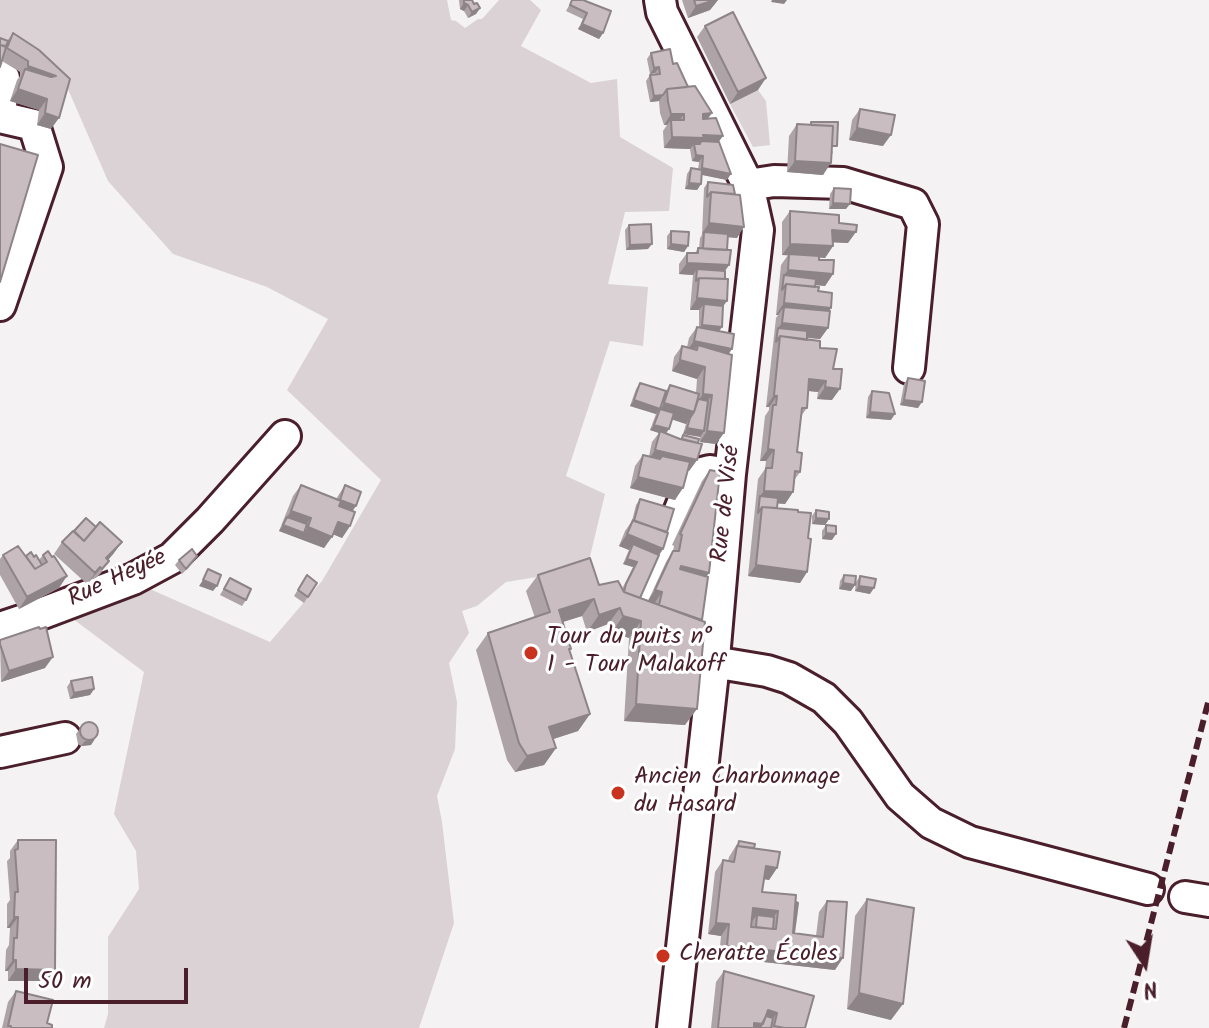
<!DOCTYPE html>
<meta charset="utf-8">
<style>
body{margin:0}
#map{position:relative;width:1209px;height:1028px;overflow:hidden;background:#f4f2f2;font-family:Kalam,sans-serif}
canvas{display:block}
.north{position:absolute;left:1105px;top:924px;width:80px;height:80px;-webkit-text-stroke:6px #fff;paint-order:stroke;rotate:168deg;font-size:22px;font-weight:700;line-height:32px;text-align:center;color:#4a1f2b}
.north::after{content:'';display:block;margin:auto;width:28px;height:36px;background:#4a1f2b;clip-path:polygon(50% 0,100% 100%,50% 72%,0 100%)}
.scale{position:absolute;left:24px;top:968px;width:164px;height:36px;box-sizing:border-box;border:4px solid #4a1f2b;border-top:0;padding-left:10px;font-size:24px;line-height:28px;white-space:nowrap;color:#4a1f2b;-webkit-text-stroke:6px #fff;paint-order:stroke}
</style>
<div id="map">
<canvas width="1209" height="1028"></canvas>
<div class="north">N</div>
<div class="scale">50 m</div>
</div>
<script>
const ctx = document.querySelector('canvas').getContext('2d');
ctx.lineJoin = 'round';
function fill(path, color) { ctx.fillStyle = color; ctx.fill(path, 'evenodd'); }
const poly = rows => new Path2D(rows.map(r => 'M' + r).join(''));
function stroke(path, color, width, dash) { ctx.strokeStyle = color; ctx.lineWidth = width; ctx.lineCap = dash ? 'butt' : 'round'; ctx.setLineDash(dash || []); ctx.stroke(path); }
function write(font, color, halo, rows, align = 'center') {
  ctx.font = font + ' Kalam,sans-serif'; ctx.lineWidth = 6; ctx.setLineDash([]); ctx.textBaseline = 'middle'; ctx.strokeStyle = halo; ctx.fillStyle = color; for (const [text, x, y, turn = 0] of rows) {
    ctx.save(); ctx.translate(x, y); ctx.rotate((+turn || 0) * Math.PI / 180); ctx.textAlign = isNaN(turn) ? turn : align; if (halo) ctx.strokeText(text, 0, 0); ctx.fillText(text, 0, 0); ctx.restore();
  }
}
fill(poly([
 [0,0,447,0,451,20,456,21,465,28,478,19,482,19,499,0,530,0,541,10,521,46,591,83,617,79,620,137,673,168,669,211,625,212,608,284,648,287,643,346,610,341,566,476,605,494,587,569,506,582,477,606,462,611,469,633,449,663,457,702,455,749,437,796,442,822,454,923,419,1028,104,1028,108,1014,108,937,139,889,136,851,114,814,144,672,61,610,143,586,270,642,322,581,381,480,287,390,328,319,267,287,173,254,108,181,64,80,0,37],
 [758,90,766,101,770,145,753,147,730,104]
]), '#dbd2d5');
const minor = poly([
 [660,0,662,12,748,185,758,230,730,474,712,681,673,1028],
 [0,73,4,78,0,114],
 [0,117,34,125,47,167,0,305],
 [748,185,774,181,843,183,913,204,923,224,909,368],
 [643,602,694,475,710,471,730,474],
 [0,628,27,619,133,579,172,558,210,520,285,436],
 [713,662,767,671,789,678,824,698,848,722,900,796,931,823,970,842,1148,889],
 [0,752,65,738],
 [1185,897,1209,901]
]);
stroke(minor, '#4a1f2b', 36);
stroke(minor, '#fff', 30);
stroke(poly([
 [1124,1028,1209,699]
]), '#4a1f2b', 6, [12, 6]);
fill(poly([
 [459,0,472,0,474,4,480,8,476,14,468,18,464,11,460,9],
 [572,0,583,0,603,33,599,39,578,29,583,19,566,11],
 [682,0,718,0,710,10,688,18],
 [705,26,758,90,730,104,697,37],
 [13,33,39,50,51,129,37,125,39,110,10,101,17,80,20,76,20,72,2,61,7,41],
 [651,53,673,64,708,119,719,142,727,180,702,175,701,184,697,190,685,189,687,174,691,168,698,170,699,162,692,161,690,149,664,148,663,131,667,125,664,125,660,113,659,101,650,102,646,81,650,75,655,74,655,73,650,74,647,59],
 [860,109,883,146,849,140,852,120],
 [811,122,833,152,823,175,787,172,789,136,797,124,809,125],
 [708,182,737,238,728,237,727,250,729,265,725,271,723,306,719,331,729,354,716,444,700,442,700,436,683,434,686,424,672,419,666,433,680,439,683,435,697,460,689,471,687,471,675,500,630,488,635,466,643,455,649,456,652,442,659,433,650,430,656,414,630,406,636,389,640,383,666,391,670,385,696,393,697,379,672,371,674,357,682,346,687,347,689,338,697,327,699,327,699,310,690,310,693,275,679,274,679,264,687,253,695,253,698,248,699,249,700,238,702,235,704,188],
 [834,188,846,209,829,209,830,194],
 [790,211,839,223,848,243,832,242,833,246,825,258,819,257,819,260,833,274,825,286,815,285,815,287,829,311,828,328,820,339,807,338,807,340,820,348,833,369,832,400,817,399,818,392,808,391,807,408,801,416,797,452,800,472,795,479,793,492,785,504,778,503,777,508,808,538,807,572,800,583,748,576,758,479,765,469,766,461,760,461,765,416,769,410,769,407,766,407,776,318,778,315,776,315,781,265,788,255,782,255,782,222],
 [629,225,648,249,626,250,625,230],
 [671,231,688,246,684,252,667,249,667,236],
 [908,378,918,408,900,405,904,384],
 [872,391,891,420,866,418,868,397],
 [710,470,709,573,706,577,685,725,624,721,629,638,612,632,608,624,587,632,582,616,562,622,569,652,590,714,578,731,553,739,556,748,544,765,515,772,507,760,476,650,488,633,535,618,526,591,538,575,622,589,633,567,623,564,629,550,619,546,625,531,632,521,636,505,640,499,667,532,663,549,659,555,640,598,648,601,666,562,673,551,674,546,672,545,702,481],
 [301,485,336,499,345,485,356,506,352,511,350,526,342,538,333,534,324,548,279,531,293,496],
 [816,510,829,519,825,525,812,524,812,516],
 [826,525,832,540,822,539,822,531],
 [62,542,114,553,108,560,101,573,94,580,92,579,87,584,54,554],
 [3,555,26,556,39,560,43,555,59,588,19,609,0,575,0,559],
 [179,560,193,562,182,574,175,565],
 [307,575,317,583,304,603,294,596],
 [844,575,851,591,839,589,840,581],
 [860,576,870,594,855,591,856,582],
 [230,578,246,600,242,606,220,595],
 [0,640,45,668,1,682],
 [71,681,94,689,90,695,70,699,67,687],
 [83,724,91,745,81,746,78,744,76,734],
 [18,840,47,981,8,981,8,971,5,971,6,950,9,945,10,928,7,928,7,904,10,900,7,861,10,858,10,851],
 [739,841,754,848,777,868,769,880,764,879,762,892,794,933,816,936,819,912,827,901,835,970,719,957,721,936,708,934,715,872,723,860,728,861,729,857],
 [867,899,891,1020,847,1009,855,916],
 [724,971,805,1028,711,1028,716,982],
 [16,991,47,1023,52,1028,2,1028,8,1002]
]), '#aea3a6');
fill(poly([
 [715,0,718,0,710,10,688,18,696,6],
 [772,0,787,0,784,4,771,2],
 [464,3,468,5,464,11,460,9],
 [480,8,476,14,468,18,472,12],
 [582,24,603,33,599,39,578,29],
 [28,66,56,76,48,87,24,72],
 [659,67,655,73,650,74,654,68],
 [766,78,758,90,730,104,738,92],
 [18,89,47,99,39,110,10,101],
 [663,95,659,101,650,102,654,96],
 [45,113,59,118,51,129,37,125],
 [712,113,704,124,703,114],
 [671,114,684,114,676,125,671,120,667,125,664,125],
 [857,128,891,135,883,146,849,140],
 [703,135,723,136,715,147,694,144,690,149,664,148,672,137],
 [696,155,703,156,699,162,692,161],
 [795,161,831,163,823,175,787,172],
 [702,168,731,174,727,180,698,174],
 [689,183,701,184,697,190,685,189],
 [833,203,850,204,846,209,829,209],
 [709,223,744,227,737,238,704,235,704,232,701,235],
 [832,230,856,232,848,243,824,242],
 [652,244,648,249,626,250,630,245],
 [671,244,688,246,684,252,667,249],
 [790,244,833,246,825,258,782,255],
 [687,263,729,265,721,276,697,269,693,275,679,274],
 [788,270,833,274,825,286,783,281,784,275],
 [697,298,727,301,719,312,704,304,699,310,690,310],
 [784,303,831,308,823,320,784,307,778,315,776,315],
 [782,323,828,328,820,339,777,334,778,328],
 [702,325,722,327,718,333,698,331],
 [694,341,732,349,724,361,697,350,698,345,692,353,686,352],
 [680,360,705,367,697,379,672,371],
 [809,379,826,381,818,392,801,390],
 [825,387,840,389,832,400,817,399],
 [703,394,712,395,704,406,695,405],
 [774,395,777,396,769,407,766,407],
 [634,400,660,409,656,414,630,406],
 [904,400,922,402,918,408,900,405],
 [664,403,694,412,686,424,658,415],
 [870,412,895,414,891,420,866,418],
 [654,425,669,429,665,435,650,430],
 [687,428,704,431,700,437,683,434],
 [707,431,724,433,716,444,700,442],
 [768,449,774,450,766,461,760,461],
 [655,450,697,460,689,471,657,464,662,456,656,464,647,462],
 [638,477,683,488,675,500,630,488],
 [764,491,793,492,785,504,759,502,760,496],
 [340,500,356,506,348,517,332,511],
 [291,511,311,518,303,529,287,517],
 [816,518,829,519,825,525,812,524],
 [338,522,350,526,342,538,330,533],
 [283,525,304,533,308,527,332,537,324,548,279,531],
 [826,533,836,534,832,540,822,539],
 [627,534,663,549,655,561,633,544,629,550,619,546],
 [122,542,114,553,87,584,106,558],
 [627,559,637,562,633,567,623,564],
 [756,565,807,572,800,583,748,576],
 [681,566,709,573,701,584,673,577],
 [67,576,59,588,19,609,27,597],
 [203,580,217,586,213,591,199,586],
 [843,583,855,585,851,591,839,589],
 [859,586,874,588,870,594,855,591],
 [655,590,662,592,654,604,647,602],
 [594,599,582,616,547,627,559,610],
 [620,608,608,624,587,632,599,615],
 [623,616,641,621,629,638,612,632],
 [53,657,45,668,1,682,9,671],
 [94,689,90,695,70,699,74,693],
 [636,704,697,709,685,725,624,721],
 [590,714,578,731,538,744,549,727],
 [95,739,91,745,81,746,85,741],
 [556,748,544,765,515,772,527,756],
 [766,866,777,868,769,880,758,878],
 [753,908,778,911,770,922,757,915,753,920,745,920],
 [14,917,18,917,10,928,7,928],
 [716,923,729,924,721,936,708,934],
 [727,946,843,958,835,970,719,957],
 [13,960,16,960,8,971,5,971],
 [16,969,55,970,47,981,8,981],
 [859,993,903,1004,891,1020,847,1009],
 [768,1010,777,1013,769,1024,762,1022],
 [754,1023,763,1024,760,1028,751,1028]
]), '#8d8487');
const building = poly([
 [464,0,472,0,474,4,477,3,480,8,472,12,468,5,464,3,464,0],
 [572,0,583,0,611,11,603,33,582,24,587,13,570,5,572,0],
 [694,0,715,0,696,6,694,0],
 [733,12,766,78,738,92,705,26,733,12],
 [13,33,39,50,70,79,59,118,45,113,47,99,18,89,25,69,51,77,56,76,28,66,28,61,7,48,13,33],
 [0,38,8,41,6,46,0,45,0,38],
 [0,45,6,47,0,67,0,45],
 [670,49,673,64,677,63,688,87,667,89,663,95,654,96,650,75,660,74,659,67,654,68,651,53,670,49],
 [695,86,712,113,703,114,703,119,716,118,723,136,703,135,704,138,672,137,671,120,684,120,684,114,671,114,668,102,667,89,695,86],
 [860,109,895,115,891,135,857,128,860,109],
 [811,122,838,122,837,146,832,146,833,126,811,125,811,122],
 [797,124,833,126,831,163,795,161,797,124],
 [701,141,719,142,731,174,702,168,703,156,696,155,694,144,700,144,701,141],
 [0,144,38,155,0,282,0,144],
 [691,168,702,170,701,184,689,183,691,168],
 [708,182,733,185,735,194,711,192,707,197,708,182],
 [834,188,851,189,850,204,833,203,834,188],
 [711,192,740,195,744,227,709,223,711,192],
 [790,211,839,215,839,223,857,225,856,232,832,230,833,246,790,244,790,211],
 [651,224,652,244,630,245,629,225,651,224],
 [671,231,689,232,688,246,671,244,671,231],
 [704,232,728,234,727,250,703,249,704,232],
 [698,248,731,250,729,265,687,263,687,253,698,253,698,248],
 [789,254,819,256,819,260,834,260,833,274,788,270,789,254],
 [697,269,725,271,725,279,699,278,696,281,697,269],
 [784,275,816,279,815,287,786,284,782,290,784,275],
 [699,278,728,279,727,301,697,298,699,278],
 [786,284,819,287,818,291,832,293,831,308,784,303,786,284],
 [704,304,723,306,722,327,702,325,704,304],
 [784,307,830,311,828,328,782,323,784,307],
 [697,327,734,334,732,349,694,341,697,327],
 [778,328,807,331,807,340,780,336,776,342,778,328],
 [780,336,820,341,820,348,837,349,833,369,842,369,840,389,825,387,826,381,809,379,807,408,802,408,797,452,802,453,800,472,795,471,793,492,764,491,766,468,772,468,774,450,768,449,773,405,776,405,777,396,774,395,780,336],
 [698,345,732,355,724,433,707,431,712,395,703,394,705,367,680,360,682,346,697,350,698,345],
 [908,378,925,381,922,402,904,400,908,378],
 [640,383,666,391,660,409,634,400,640,383],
 [670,385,699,394,694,412,664,403,670,385],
 [872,391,889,393,895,414,870,412,872,391],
 [699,399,708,401,704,431,687,428,690,418,694,412,698,400,699,399],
 [660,409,674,413,669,429,654,425,660,409],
 [660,431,680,439,702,444,697,460,655,450,660,431],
 [683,435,699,439,698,443,682,439,683,435],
 [643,455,660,459,662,456,690,462,683,488,638,477,643,455],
 [710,470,720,472,709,573,681,566,680,569,708,577,702,620,659,605,662,592,655,590,673,551,679,551,682,535,680,534,710,470],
 [301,485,341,501,339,506,355,512,350,526,338,522,332,537,308,527,311,518,291,511,301,485],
 [345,485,361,492,356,506,340,500,345,485],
 [760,496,778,498,777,508,762,507,758,513,760,496],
 [640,499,674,509,667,532,634,521,640,499],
 [762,507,798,510,798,512,811,513,808,538,811,539,807,572,756,565,762,507],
 [816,510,829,512,829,519,816,518,816,510],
 [287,517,307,524,304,533,283,525,287,517],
 [86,518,96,527,84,541,74,531,86,518],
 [633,520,668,533,663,549,627,534,633,520],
 [100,522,122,542,106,558,109,561,102,569,100,567,95,573,62,542,73,531,84,541,100,522],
 [826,525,836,526,836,534,826,533,826,525],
 [633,544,659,555,640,598,624,592,626,584,637,562,627,559,633,544],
 [18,546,35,569,47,562,43,555,48,551,52,557,54,556,67,576,27,597,3,555,18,546],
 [192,549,197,556,186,569,179,560,192,549],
 [31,552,34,557,36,555,42,565,35,569,26,556,31,552],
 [590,558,599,585,618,581,624,592,705,622,697,709,636,704,641,621,623,616,620,608,599,615,594,599,559,610,571,649,569,649,590,714,549,727,556,748,527,756,519,743,488,633,550,612,538,575,590,558],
 [208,569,221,575,217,586,203,580,208,569],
 [307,575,317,583,308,597,298,590,307,575],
 [844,575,856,576,855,585,843,583,844,575],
 [860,576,876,579,874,588,859,586,860,576],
 [230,578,251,589,246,600,224,589,230,578],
 [39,627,40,629,46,627,53,657,9,671,0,644,0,640,39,627],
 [92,677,94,689,74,693,71,681,92,677],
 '80 731a9 9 0 1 1 18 0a9 9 0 1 1-18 0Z',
 [18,840,56,840,55,970,16,969,16,960,13,960,14,938,17,938,18,917,14,917,15,892,18,892,15,850,18,849,18,840],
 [739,841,755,844,754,848,738,846,739,841],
 [737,846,780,852,777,868,766,866,762,892,796,895,793,933,823,937,827,901,847,902,843,958,727,946,729,924,716,923,723,860,734,862,737,846],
 [753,908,778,911,776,929,751,927,753,908],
 [867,899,914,908,903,1004,859,993,867,899],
 [796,902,798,903,794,933,793,933,796,902],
 [757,915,774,917,773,929,756,927,757,915],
 [724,971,814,996,805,1028,785,1028,774,1026,777,1013,768,1010,763,1024,754,1023,754,1028,718,1028,724,971],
 [16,991,53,1000,47,1023,52,1025,52,1028,11,1028,11,1026,8,1026,16,991],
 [766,1016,773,1018,771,1028,760,1028,766,1016]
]);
fill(building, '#cabdc1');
stroke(building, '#8d8487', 2);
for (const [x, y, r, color] of [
 [531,653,8,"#c8321e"],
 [618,793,8,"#c8321e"],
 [663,956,8,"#c8321e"]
]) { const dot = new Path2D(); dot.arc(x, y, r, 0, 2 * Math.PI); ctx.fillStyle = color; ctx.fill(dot); stroke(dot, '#fff', 3); }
write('24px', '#4a1f2b', '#fff', [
 ["Rue de Visé",728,504,-84],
 ["Rue Heyée",118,580,-25]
]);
write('24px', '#4a1f2b', '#fff', [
 ["Tour du puits n°",547,639],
 ["1 - Tour Malakoff",547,667],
 ["Ancien Charbonnage",634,779],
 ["du Hasard",634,807],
 ["Cheratte Écoles",679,956]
], 'left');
</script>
